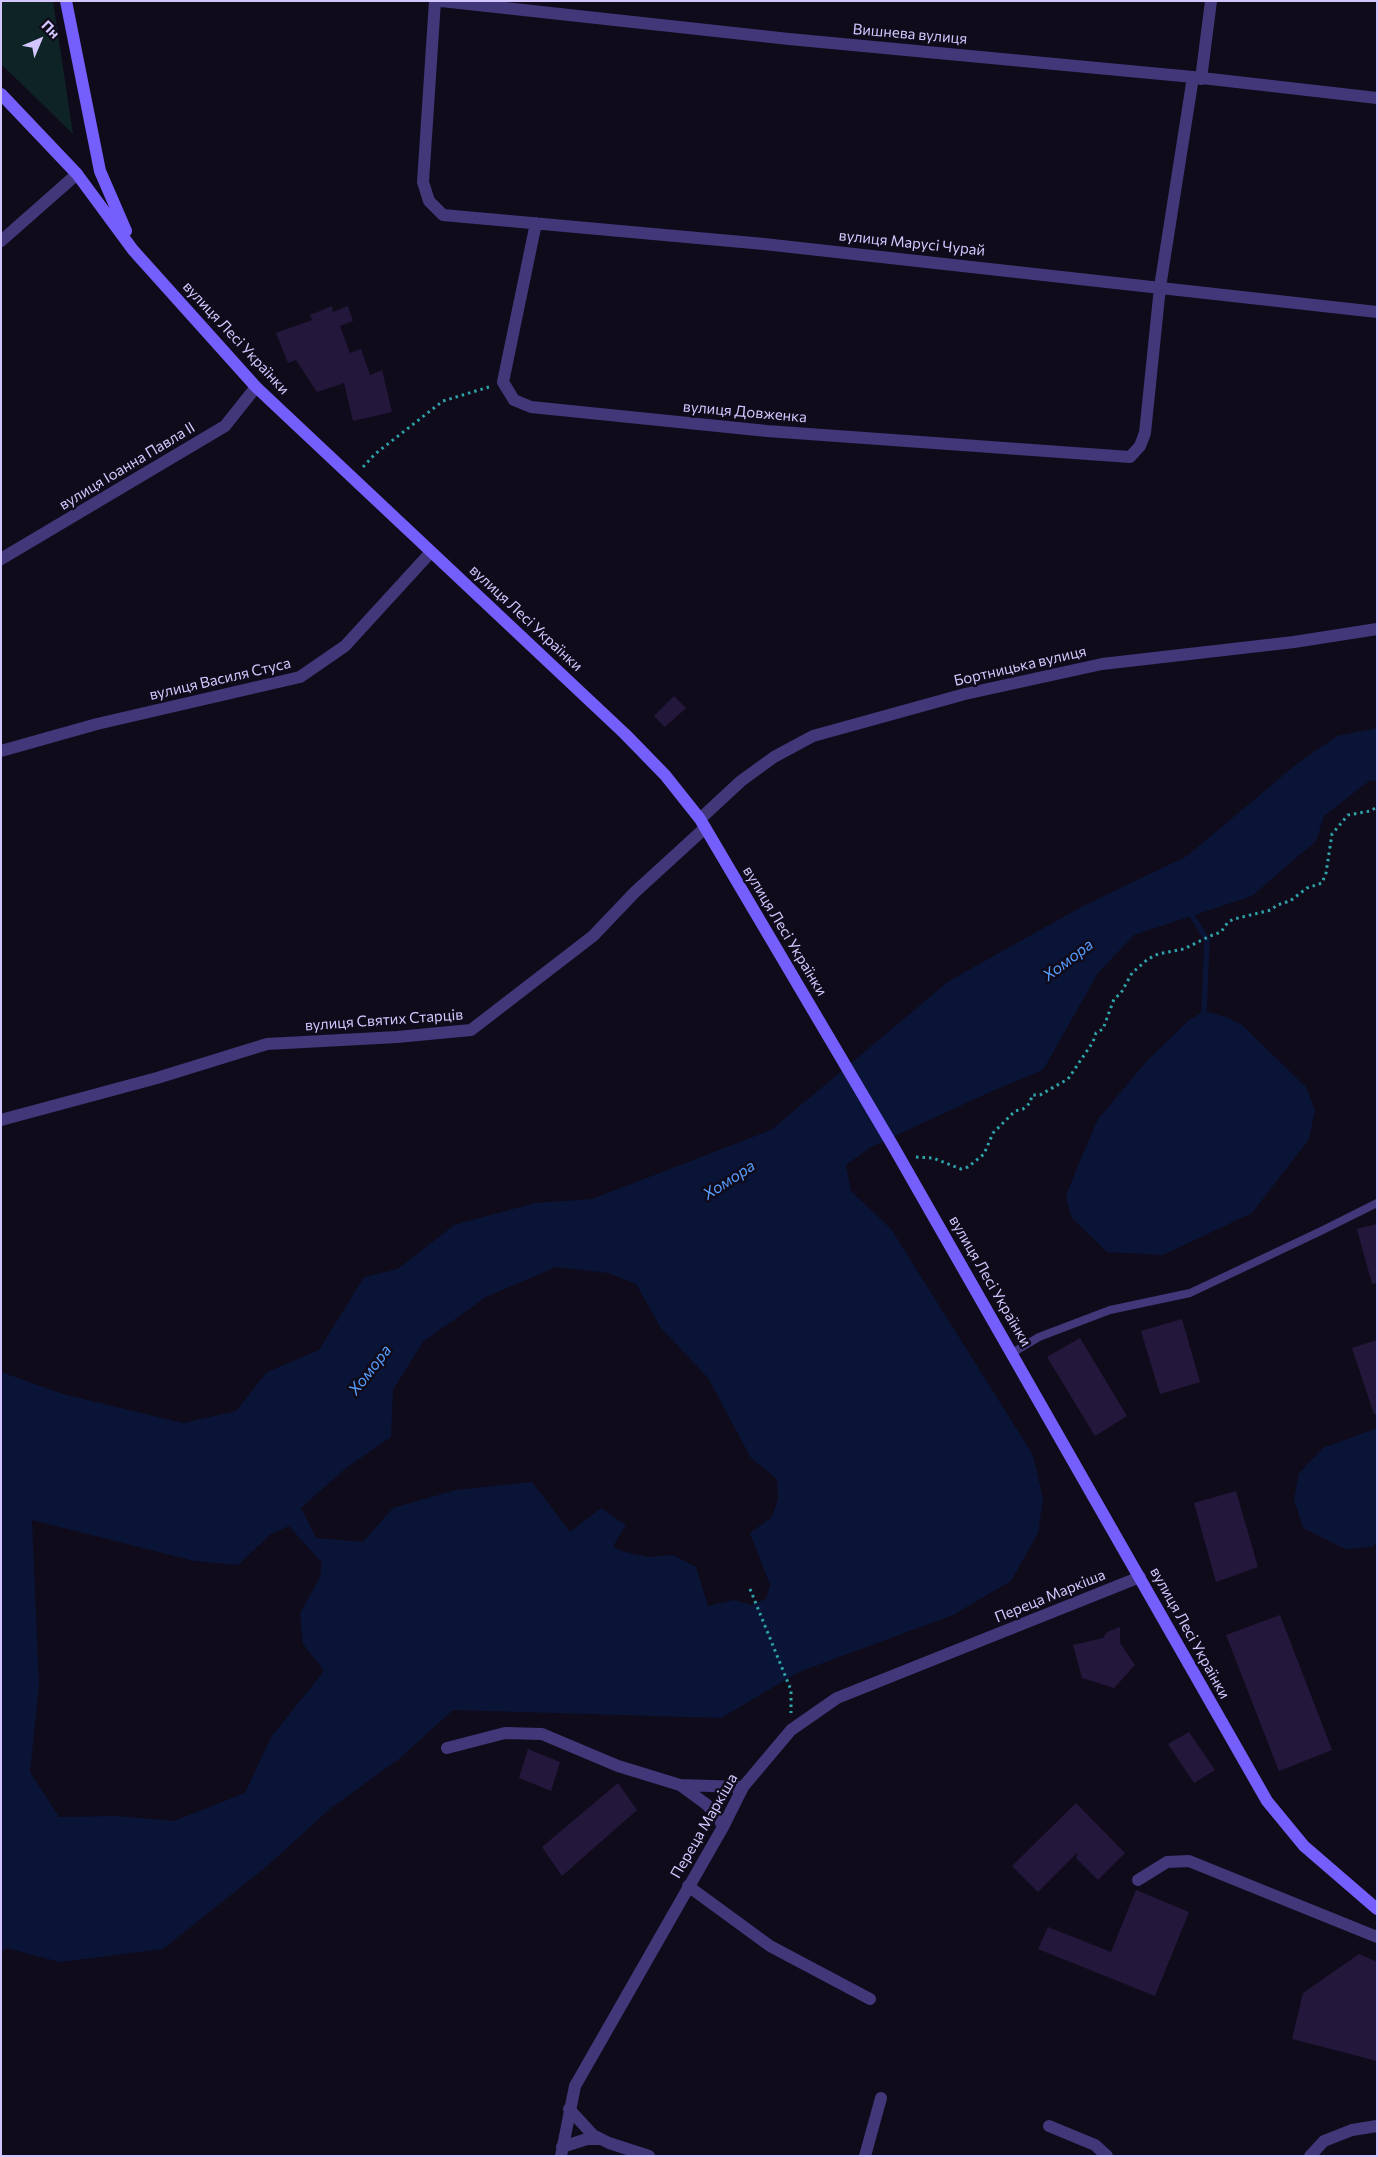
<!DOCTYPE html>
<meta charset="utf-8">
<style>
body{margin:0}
#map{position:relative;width:1378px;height:2157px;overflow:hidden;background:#100b1b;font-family:Commissioner,sans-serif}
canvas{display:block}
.frame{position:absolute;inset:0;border:2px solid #d3c6fe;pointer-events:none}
.north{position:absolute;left:15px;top:15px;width:50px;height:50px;-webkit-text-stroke:4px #100b1b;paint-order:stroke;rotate:45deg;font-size:14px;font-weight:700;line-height:20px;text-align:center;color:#d3c6fe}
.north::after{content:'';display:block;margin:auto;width:18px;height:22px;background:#d3c6fe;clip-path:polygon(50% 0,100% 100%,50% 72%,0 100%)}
</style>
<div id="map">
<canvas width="1378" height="2157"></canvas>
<div class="frame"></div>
<div class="north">Пн</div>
</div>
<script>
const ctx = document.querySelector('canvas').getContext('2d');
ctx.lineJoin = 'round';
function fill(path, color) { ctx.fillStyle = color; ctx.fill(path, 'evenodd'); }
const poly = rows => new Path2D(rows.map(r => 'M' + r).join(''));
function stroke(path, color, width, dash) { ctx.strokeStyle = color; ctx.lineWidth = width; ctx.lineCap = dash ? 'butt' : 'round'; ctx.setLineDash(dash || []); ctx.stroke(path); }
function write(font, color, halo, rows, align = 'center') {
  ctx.font = font + ' Commissioner,sans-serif'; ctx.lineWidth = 5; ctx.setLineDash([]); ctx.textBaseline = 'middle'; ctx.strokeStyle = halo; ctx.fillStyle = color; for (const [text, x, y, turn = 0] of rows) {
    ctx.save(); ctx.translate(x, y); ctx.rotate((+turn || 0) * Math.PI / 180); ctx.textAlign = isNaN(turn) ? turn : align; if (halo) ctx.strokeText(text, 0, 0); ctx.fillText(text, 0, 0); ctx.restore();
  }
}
fill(poly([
 [1,1,53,1,73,134,1,64]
]), '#0e2325');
fill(poly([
 [1377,728,1377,780,1369,781,1324,816,1316,841,1252,896,1134,935,1098,973,1043,1070,990,1092,871,1147,846,1165,851,1191,891,1229,1033,1455,1043,1499,1038,1533,1011,1581,953,1615,799,1672,721,1718,453,1710,399,1759,331,1808,267,1866,163,1949,60,1962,6,1948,1,1952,1,1372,63,1394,183,1423,236,1411,267,1372,319,1350,364,1277,398,1269,454,1225,535,1203,592,1199,771,1130,949,981,1081,907,1187,856,1298,763,1337,736],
 [556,1267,608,1273,636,1284,661,1328,708,1378,751,1458,777,1479,778,1499,772,1517,750,1533,770,1585,766,1599,751,1605,734,1600,708,1606,696,1567,673,1555,648,1557,621,1551,613,1546,626,1525,601,1508,570,1532,532,1482,456,1490,393,1508,363,1542,316,1538,301,1508,346,1468,391,1437,393,1390,423,1342,486,1297],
 [32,1520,194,1561,238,1565,271,1534,289,1526,322,1563,320,1577,300,1613,303,1644,324,1671,271,1737,245,1793,174,1821,117,1816,59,1817,30,1772,39,1686],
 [1204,1011,1229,1018,1242,1025,1306,1087,1315,1110,1309,1139,1252,1213,1163,1255,1107,1252,1071,1217,1066,1196,1076,1170,1098,1119,1146,1062,1188,1021],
 [1377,1428,1377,1540,1373,1547,1345,1549,1303,1528,1294,1499,1299,1473,1323,1448]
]), '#091436');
stroke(poly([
 [1188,909,1207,940,1204,1011]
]), '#091436', 5.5);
fill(poly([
 [332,306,333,312,348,306,353,321,340,326,350,353,361,349,370,375,382,370,392,412,353,421,344,383,317,392,296,360,288,363,276,333,312,320,310,315],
 [674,696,686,708,665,727,654,716],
 [1377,1224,1377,1283,1372,1284,1357,1229],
 [1182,1319,1200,1382,1160,1394,1141,1331],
 [1080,1338,1127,1416,1095,1436,1047,1357],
 [1377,1340,1377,1414,1374,1414,1352,1348],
 [1236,1491,1258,1567,1216,1582,1194,1503],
 [1280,1615,1332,1750,1279,1771,1226,1635],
 [1120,1627,1120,1643,1135,1665,1114,1688,1082,1678,1073,1645,1103,1638,1107,1632],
 [1189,1732,1215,1770,1194,1783,1168,1744],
 [528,1749,560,1762,551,1791,519,1778],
 [618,1783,637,1810,562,1876,542,1847],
 [1076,1803,1125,1853,1098,1880,1076,1858,1078,1852,1038,1892,1012,1866],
 [1136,1890,1189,1912,1155,1996,1038,1949,1048,1927,1111,1952],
 [1359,1954,1377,1962,1377,2061,1292,2039,1303,1993]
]), '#23183b');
stroke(poly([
 [363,467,375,454,443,401,489,387],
 [916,1157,933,1158,961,1169,968,1167,984,1154,993,1133,1015,1111,1023,1109,1030,1103,1032,1095,1040,1095,1068,1079,1093,1042,1096,1033,1103,1029,1114,999,1121,993,1132,973,1148,959,1158,954,1184,949,1210,936,1221,932,1228,922,1234,919,1271,910,1277,905,1290,901,1307,888,1322,883,1326,873,1332,834,1348,815,1370,811,1377,807],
 [750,1589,791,1690,791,1713]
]), '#2ea3a9', 3, [2.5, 4]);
stroke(poly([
 [1012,1353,1039,1337,1110,1310,1190,1293,1321,1231,1377,1203]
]), '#413779', 8);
stroke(poly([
 [435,1,423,182,429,201,443,215,764,244,1377,312],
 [441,1,789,39,1193,77,1377,98],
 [1201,79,1211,1],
 [536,223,503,382,514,400,531,407,767,431,1130,457,1140,446,1145,433,1160,287,1193,77],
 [1,241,77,174],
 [1,559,225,426,256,387],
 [1,751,97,724,300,677,345,646,431,552],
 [700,819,741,781,774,757,813,736,965,694,1102,664,1294,642,1377,629],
 [1,1120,157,1078,267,1044,397,1037,471,1030,593,936,635,892,705,828],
 [447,1748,505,1733,542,1734,618,1766,680,1785,743,1787],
 [680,1785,706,1804,718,1816,723,1827],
 [1138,1880,1167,1862,1189,1861,1377,1937],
 [688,1886,770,1946,870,1999],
 [569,2109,593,2135,609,2143,649,2156],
 [1049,2126,1095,2145,1107,2156],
 [562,2147,587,2139,600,2139],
 [561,2156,575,2086,723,1827,743,1787,791,1730,837,1698,1140,1577],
 [865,2156,881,2098],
 [1310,2156,1324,2141,1352,2130,1377,2126]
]), '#413779', 12);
stroke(poly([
 [66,1,100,171,126,231],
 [1,94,77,174,133,250,256,387,625,734,665,775,700,819,893,1146,1267,1801,1304,1846,1377,1909]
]), '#745ffc', 12);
write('15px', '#d3c6fe', '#100b1b', [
 ["Вишнева вулиця",910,34,5],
 ["вулиця Марусі Чурай",912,243,6],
 ["вулиця Лесі Українки",236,338,47],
 ["вулиця Довженка",745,412,5],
 ["вулиця Іоанна Павла II",127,466,-31],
 ["вулиця Лесі Українки",526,618,43],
 ["Бортницька вулиця",1020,666,-13],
 ["вулиця Василя Стуса",220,679,-13],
 ["вулиця Лесі Українки",785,931,59],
 ["вулиця Святих Старців",384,1020,-4],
 ["вулиця Лесі Українки",990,1281,60],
 ["Переца Маркіша",1050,1596,-22],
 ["вулиця Лесі Українки",1190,1633,61],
 ["Переца Маркіша",704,1826,-60]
]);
write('italic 16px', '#569dfc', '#100b1b', [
 ["Хомора",1068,960,-37],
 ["Хомора",729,1180,-33],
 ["Хомора",370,1370,-52]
]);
</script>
